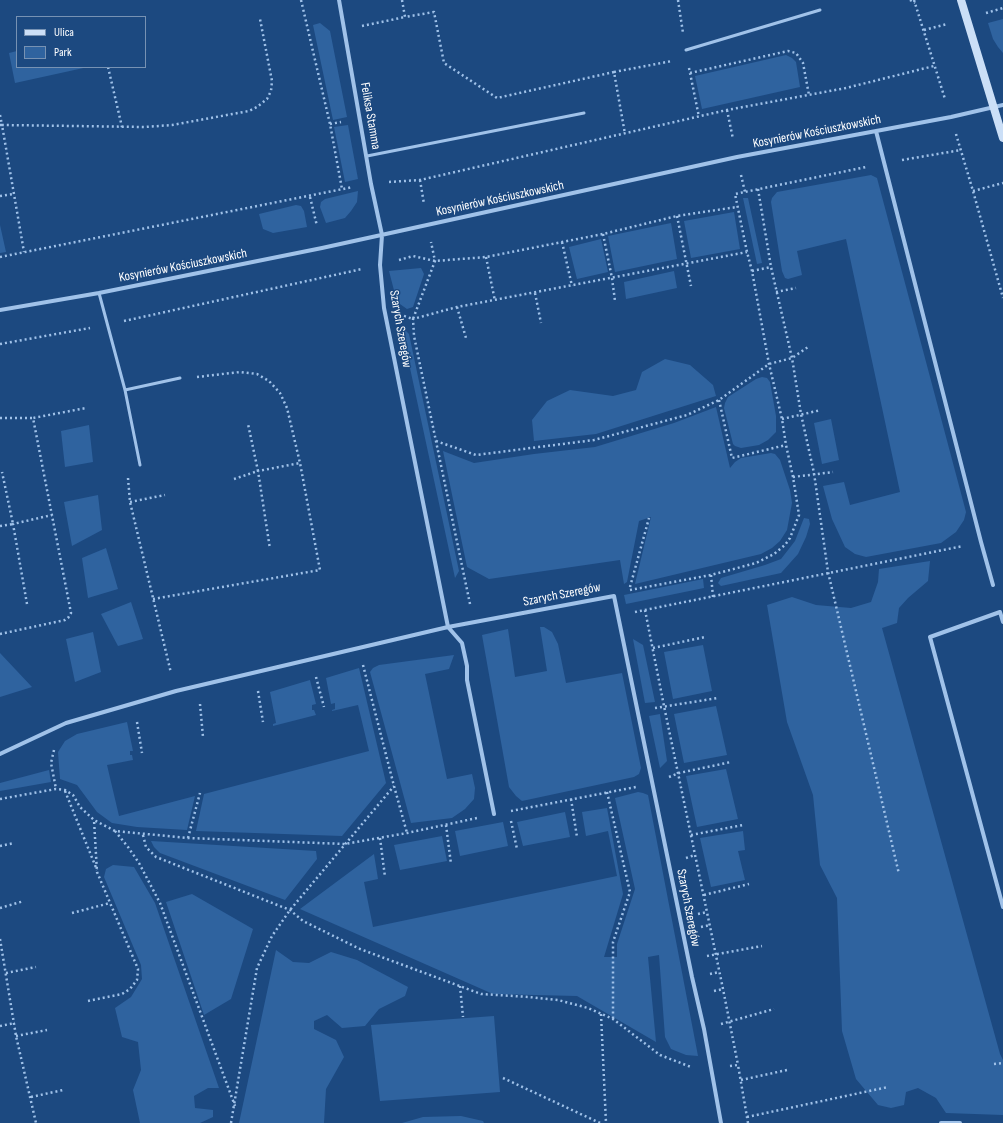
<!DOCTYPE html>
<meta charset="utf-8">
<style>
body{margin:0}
#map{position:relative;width:1003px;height:1123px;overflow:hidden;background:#1c4980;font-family:"Sofia Sans Condensed",sans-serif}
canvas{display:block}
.legend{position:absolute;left:16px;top:16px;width:130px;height:52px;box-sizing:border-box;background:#1c4980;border:1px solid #7792b3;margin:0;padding:5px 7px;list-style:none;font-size:12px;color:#fff}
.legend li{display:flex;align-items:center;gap:8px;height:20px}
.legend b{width:20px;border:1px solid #7792b3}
</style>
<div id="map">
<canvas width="1003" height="1123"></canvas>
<ul class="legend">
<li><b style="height:5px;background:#cbdff7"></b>Ulica</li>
<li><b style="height:11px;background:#2f639f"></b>Park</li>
</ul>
</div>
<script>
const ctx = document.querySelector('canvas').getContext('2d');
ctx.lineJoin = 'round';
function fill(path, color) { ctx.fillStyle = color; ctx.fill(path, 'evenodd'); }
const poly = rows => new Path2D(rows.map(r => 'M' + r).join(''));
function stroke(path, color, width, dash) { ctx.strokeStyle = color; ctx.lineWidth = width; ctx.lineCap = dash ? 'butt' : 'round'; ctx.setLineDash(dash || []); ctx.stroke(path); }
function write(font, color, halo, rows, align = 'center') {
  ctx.font = font + ' "Sofia Sans Condensed",sans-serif'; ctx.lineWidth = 3; ctx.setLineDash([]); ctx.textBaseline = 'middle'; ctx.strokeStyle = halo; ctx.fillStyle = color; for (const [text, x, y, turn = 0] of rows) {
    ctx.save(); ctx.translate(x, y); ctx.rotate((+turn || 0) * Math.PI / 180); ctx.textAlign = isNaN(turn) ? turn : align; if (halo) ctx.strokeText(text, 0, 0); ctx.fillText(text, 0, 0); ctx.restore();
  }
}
fill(poly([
 [1003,19,1003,53,998,47,993,39,988,23],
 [320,23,330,31,347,117,333,120,313,25],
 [17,51,17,67,88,67,15,83,9,53],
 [786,55,792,58,796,62,800,87,702,109,695,76],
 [348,125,358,179,345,182,334,127],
 [871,175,877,178,966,512,964,520,956,532,941,543,866,557,855,554,845,547,832,519,823,486,844,482,850,505,900,492,846,239,797,251,802,275,788,279,785,278,782,271,771,202,772,198,777,192],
 [358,191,357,202,351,211,345,218,326,223,320,207,321,202,325,199],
 [743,198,748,198,762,263,757,264],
 [296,205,301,206,304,211,307,227,273,233,263,229,259,214],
 [734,212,740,249,691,258,684,221],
 [671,223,677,259,615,272,608,236],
 [0,225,6,252,0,253],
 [601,239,608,272,577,279,569,247],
 [421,268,424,274,413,307,407,309,397,302,389,271],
 [674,271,677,288,626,299,624,282],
 [401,326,409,334,459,571,455,578],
 [665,359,690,365,713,385,716,396,596,434,534,441,532,420,547,401,570,390,613,396,636,390,642,372],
 [762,377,767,378,770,382,776,416,776,432,768,440,759,445,741,448,735,446,733,444,724,408,725,403,728,397,756,379],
 [716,407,730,468,735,462,741,458,771,453,775,454,780,460,790,490,792,503,787,530,780,541,772,548,761,554,635,584,651,517,639,521,627,582,624,584,620,560,489,579,467,567,443,451,474,463,534,454,595,447,674,423],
 [831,419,839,460,822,464,814,423],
 [89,425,93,462,65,467,61,431],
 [98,495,102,530,72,546,64,502],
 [804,518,809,519,810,524,806,537,798,554,781,573,721,586,718,583,721,578,765,565,781,559,795,541],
 [106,548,118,589,88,598,82,558],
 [930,561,928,581,908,598,899,608,897,623,882,628,1000,1054,1003,1060,1003,1115,946,1113,936,1098,918,1088,906,1092,904,1105,891,1108,878,1105,856,1079,842,1031,837,898,820,865,813,795,787,722,767,605,792,597,816,605,851,608,871,602,878,582,879,569],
 [703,579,704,588,626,604,624,595],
 [131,602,143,639,118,646,101,614],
 [540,627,544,627,552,632,558,644,566,683,622,673,641,768,639,774,634,777,522,801,516,796,509,787,482,635,508,629,515,677,547,671],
 [93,632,101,672,75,682,66,639],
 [633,639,643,645,655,702,645,703],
 [703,645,712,691,673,699,664,652],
 [0,653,32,687,0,697],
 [454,655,449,669,425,674,447,779,472,774,475,788,474,799,465,809,452,818,411,823,370,672,373,668,379,665],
 [359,668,386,783,342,836,196,831,204,794,369,751,358,705,332,711,332,710,335,709,335,703,331,704,326,678],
 [310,680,316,704,312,705,312,710,314,710,316,715,273,726,273,724,276,723,270,692],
 [716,706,727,755,684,763,674,714],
 [660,714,667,761,660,768,649,716],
 [127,722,133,751,130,751,130,755,132,755,133,760,107,765,119,816,195,796,187,830,137,827,112,823,97,812,77,785,60,779,58,752,65,741,77,734],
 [726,769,738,819,697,827,686,776],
 [49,770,51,782,0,791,0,783],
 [638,792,643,793,648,795,698,1056,686,1055,671,1049,665,1037,659,955,648,957,656,1042,577,996,493,994,300,909,374,854,378,879,364,882,373,927,617,876,608,831,586,836,582,812,607,808,623,894,604,957,617,957,617,944,635,889,615,798],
 [565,812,570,837,523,846,517,822],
 [503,822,508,846,460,856,455,831],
 [743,831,745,850,738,851,745,880,711,887,700,838],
 [442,836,447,861,400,870,394,845],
 [151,841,316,851,317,859,285,900,160,853,154,847],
 [113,865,134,867,155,903,219,1088,208,1088,194,1096,195,1108,213,1110,213,1117,200,1123,140,1123,133,1090,141,1070,138,1042,122,1037,115,1008,131,997,142,979,141,965,104,877,106,869],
 [192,894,253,929,231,999,204,1015,166,902],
 [276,950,293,962,309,963,331,952,357,960,408,987,405,996,379,1009,365,1026,342,1028,327,1015,314,1021,314,1029,336,1040,344,1057,326,1089,324,1123,239,1123],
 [494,1016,500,1092,380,1101,371,1025],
 [461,1116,483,1121,484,1123,402,1123,423,1117]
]), '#2f639f');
stroke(poly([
 [301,0,330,124,342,189],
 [402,0,405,17,434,12,444,63,497,98,614,72,625,134],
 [678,0,683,33],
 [910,0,915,3],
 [914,0,945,99],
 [986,13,1003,8],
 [362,26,405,17],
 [924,30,947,24],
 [108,67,122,127],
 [689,68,699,117],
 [614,72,672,61],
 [690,73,788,51,796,53,803,63,809,95],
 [727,110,733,139],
 [0,115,2,125,145,127,172,125,249,111,257,107,267,99,271,91,272,81,260,19],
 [330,124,341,122],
 [0,125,2,125,24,252],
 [956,134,973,191,1003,298],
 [902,160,961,150],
 [741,175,745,192],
 [420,180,424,204],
 [389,182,420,180,727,110,846,88,934,66],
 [758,189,771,267,792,358,801,414,814,473,828,572,899,874],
 [973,191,1003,183],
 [0,196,14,194],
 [310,197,317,226],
 [677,216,691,286],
 [603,234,612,278,615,301],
 [562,242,572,286],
 [0,257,353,187],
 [486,257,495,301],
 [399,260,413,256,435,261,486,257,603,234,677,216,737,207],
 [752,271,771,267],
 [776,292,796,288],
 [535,293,541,323],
 [457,307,466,338],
 [404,316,413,319,435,261,431,242],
 [124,321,362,269],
 [0,344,90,328],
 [197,377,240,372,257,374,269,381,280,393,287,408,300,463],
 [719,400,732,458,786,445],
 [0,418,33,418],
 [782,419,821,410],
 [436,441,476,455,594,440,687,415,719,400,769,364,792,358,808,347],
 [793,477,833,472],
 [128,478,130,502,171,673],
 [234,479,258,471,248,424],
 [130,502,165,495],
 [0,526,13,524,2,472],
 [711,575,713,597],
 [630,587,649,518],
 [630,590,711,575,756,563,774,554,785,545,790,538,799,515,793,477,786,445,782,419,769,364,752,271,747,252,735,194,866,167],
 [153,599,320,570,300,463,258,471,270,549],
 [27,604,13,524,52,515],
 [470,604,414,336,413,319,457,307,747,252],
 [645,610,664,706,723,989,738,1065],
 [635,612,963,546],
 [0,634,65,620,68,618,71,613,33,418,86,408],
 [653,648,705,637],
 [363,665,394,786,407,833],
 [316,677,324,707],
 [258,691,263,722],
 [200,704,203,737],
 [655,708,718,698],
 [137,722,142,753],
 [54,750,51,763,56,789],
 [669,777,679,773,731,762],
 [65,791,97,870],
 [607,792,630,892,613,942,613,1019],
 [0,799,56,789,65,790,73,795,80,807,94,820,115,831,188,838,345,844,407,833,477,818],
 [571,799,577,837],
 [511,811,636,787],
 [511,821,517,849],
 [446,825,451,864],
 [115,831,128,847,139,863,160,903,235,1106],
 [143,835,146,847,156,857,290,910,303,921,360,949,481,994,529,997,558,1000,588,1008,613,1019,660,1055,691,1067],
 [691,835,743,825],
 [188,838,200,793],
 [380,838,385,877],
 [0,846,14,843],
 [686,858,695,855],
 [704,895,749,884],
 [0,908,24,901],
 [72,913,110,903],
 [698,914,707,912],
 [701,927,710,925],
 [0,939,16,1036,36,1123],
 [707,956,762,946],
 [6,973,36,967],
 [710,974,719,972],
 [460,986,463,1017],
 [714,991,723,989],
 [88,1001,122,994,130,989,137,980,138,969,97,872,94,820],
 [601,1014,606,1123],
 [721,1024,774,1009],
 [0,1026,15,1023],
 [16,1036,47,1030],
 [994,1064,1003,1063],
 [730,1066,738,1065,748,1123],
 [503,1078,600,1123],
 [741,1080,787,1070],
 [31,1097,63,1090],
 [747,1117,888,1087],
 [231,1123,257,968,272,936,290,910,394,786]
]), '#a0c2e9', 2.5, [2, 3]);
stroke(poly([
 [686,50,820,10],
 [367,156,584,113],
 [99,293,125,390,140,465],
 [125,390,180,378]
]), '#a0c2e9', 3);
stroke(poly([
 [339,0,371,184,382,235,380,265,384,308,448,627],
 [876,131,981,542,993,585],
 [0,310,99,293,322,248,737,157,951,117,1003,105],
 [1003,622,1000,612,930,637,1003,907],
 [448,627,462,643,467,666,467,680,494,814],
 [0,754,66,723,176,691,448,627,614,596,692,977,704,1029,721,1123],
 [941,1123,960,1123]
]), '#a0c2e9', 4);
stroke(poly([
 [961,0,1003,138]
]), '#cbdff7', 8);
write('13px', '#fff', '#1c4980', [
 ["Feliksa Stamma",370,116,80],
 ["Kosynierów Kościuszkowskich",817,132,-11],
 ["Kosynierów Kościuszkowskich",500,199,-12],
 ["Kosynierów Kościuszkowskich",183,266,-11],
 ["Szarych Szeregów",400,329,80],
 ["Szarych Szeregów",562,595,-11],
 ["Szarych Szeregów",688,908,79]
]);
</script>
